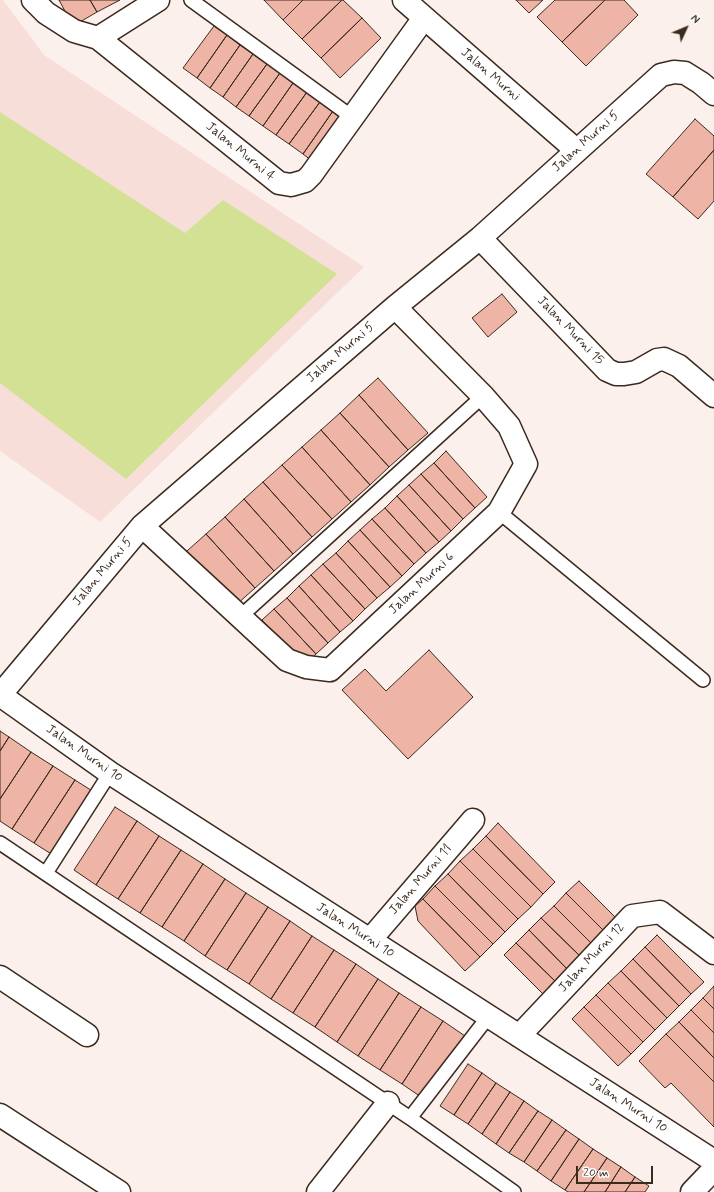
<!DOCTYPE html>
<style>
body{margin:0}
#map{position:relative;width:714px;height:1192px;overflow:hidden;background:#fcf0ed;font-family:Mynerve,sans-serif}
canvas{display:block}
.north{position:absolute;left:666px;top:8px;width:40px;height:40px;-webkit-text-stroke:3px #fff;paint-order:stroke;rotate:46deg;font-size:11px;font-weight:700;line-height:16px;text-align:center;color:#3b2a1e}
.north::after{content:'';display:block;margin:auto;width:14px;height:18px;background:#3b2a1e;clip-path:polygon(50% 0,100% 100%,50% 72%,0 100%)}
.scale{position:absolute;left:576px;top:1166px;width:77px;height:18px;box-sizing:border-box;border:2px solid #3b2a1e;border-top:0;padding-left:5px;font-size:12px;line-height:14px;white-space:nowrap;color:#3b2a1e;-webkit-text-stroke:3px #fff;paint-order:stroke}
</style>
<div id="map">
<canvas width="714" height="1192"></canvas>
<div class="north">N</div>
<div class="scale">20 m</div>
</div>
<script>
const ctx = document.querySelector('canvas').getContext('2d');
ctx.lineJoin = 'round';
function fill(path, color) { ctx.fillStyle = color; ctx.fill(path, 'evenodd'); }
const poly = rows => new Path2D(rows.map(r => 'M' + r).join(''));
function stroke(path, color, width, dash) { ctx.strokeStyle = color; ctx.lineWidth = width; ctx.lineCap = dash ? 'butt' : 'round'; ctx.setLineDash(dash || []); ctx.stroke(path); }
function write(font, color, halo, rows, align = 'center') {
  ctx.font = font + ' Mynerve,sans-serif'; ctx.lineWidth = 3; ctx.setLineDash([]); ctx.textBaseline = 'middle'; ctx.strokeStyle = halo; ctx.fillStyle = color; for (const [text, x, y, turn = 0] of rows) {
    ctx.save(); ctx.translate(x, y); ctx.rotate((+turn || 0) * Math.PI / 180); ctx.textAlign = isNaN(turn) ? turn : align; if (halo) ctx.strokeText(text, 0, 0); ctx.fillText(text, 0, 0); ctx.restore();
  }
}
fill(poly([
 [0,0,3,0,44,55,364,267,100,522,0,451]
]), '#f8ded8');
fill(poly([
 [0,112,185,233,223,200,337,274,126,479,0,383]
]), '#d3e194');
const building = poly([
 [59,0,90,0,97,12,73,26,59,0],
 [90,0,120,0,97,12,90,0],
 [264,0,303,0,283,20,264,0],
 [303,0,342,0,302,39,283,20,303,0],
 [342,0,343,0,362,18,321,58,302,39,342,0],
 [516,0,543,0,529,13,516,0],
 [555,0,605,0,562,42,537,17,555,0],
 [605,0,624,0,638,15,586,66,562,42,605,0],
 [362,18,381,38,340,78,321,58,362,18],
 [214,26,227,35,197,78,183,68,214,26],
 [227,35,240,45,210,88,197,78,227,35],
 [240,45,253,54,223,97,210,88,240,45],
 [253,54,267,64,236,107,223,97,253,54],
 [267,64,280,73,249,116,236,107,267,64],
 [280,73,293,83,263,126,249,116,280,73],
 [293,83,307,92,276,135,263,126,293,83],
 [307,92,320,102,289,144,276,135,307,92],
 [320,102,333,111,303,154,289,144,320,102],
 [333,111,346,121,316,164,303,154,333,111],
 [695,119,714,136,714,150,673,197,646,174,695,119],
 [714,150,714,201,698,219,673,197,714,150],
 [502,294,517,312,488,337,472,318,502,294],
 [378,378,428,433,408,450,359,395,378,378],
 [359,395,408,450,389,467,340,413,359,395],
 [340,413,389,467,370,485,321,430,340,413],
 [321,430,370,485,351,502,302,447,321,430],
 [302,447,351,502,332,519,282,465,302,447],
 [446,451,487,497,475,508,434,463,446,451],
 [434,463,475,508,463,519,421,474,434,463],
 [282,465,332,519,312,537,263,482,282,465],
 [421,474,463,519,451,531,409,485,421,474],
 [263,482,312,537,293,554,244,499,263,482],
 [409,485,451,531,439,542,397,496,409,485],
 [397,496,439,542,426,553,385,508,397,496],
 [244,499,293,554,274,571,225,517,244,499],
 [385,508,426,553,414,564,372,519,385,508],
 [225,517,274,571,255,588,206,534,225,517],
 [372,519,414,564,402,576,360,530,372,519],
 [360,530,402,576,390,587,348,541,360,530],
 [206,534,255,588,236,605,187,551,206,534],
 [348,541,390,587,377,598,336,553,348,541],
 [336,553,377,598,365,609,323,564,336,553],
 [323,564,365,609,353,621,311,575,323,564],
 [311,575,353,621,340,632,299,586,311,575],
 [299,586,340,632,328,643,287,598,299,586],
 [287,598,328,643,316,654,274,609,287,598],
 [274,609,316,654,304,665,262,620,274,609],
 [429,650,473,697,408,759,342,690,365,669,386,691,429,650],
 [0,731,9,737,0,751,0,731],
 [9,737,31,752,0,799,0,751,9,737],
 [31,752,53,766,12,829,0,821,0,799,31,752],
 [53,766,75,780,34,843,12,829,53,766],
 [75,780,97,794,56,857,34,843,75,780],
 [115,807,137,821,96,885,74,870,115,807],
 [137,821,159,836,118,899,96,885,137,821],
 [498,823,555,882,543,894,486,836,498,823],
 [159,836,181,850,140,913,118,899,159,836],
 [486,836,543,894,531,907,473,849,486,836],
 [473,849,531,907,518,919,460,861,473,849],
 [181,850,203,864,162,927,140,913,181,850],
 [460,861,518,919,505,932,448,874,460,861],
 [203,864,225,879,184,941,162,927,203,864],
 [448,874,505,932,493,944,435,886,448,874],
 [225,879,246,893,205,956,184,941,225,879],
 [579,881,619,921,607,934,566,893,579,881],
 [435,886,493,944,480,957,423,899,435,886],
 [246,893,268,907,227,970,205,956,246,893],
 [566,893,607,934,594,946,554,906,566,893],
 [423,899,480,957,465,971,418,921,415,906,423,899],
 [554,906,594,946,582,958,541,918,554,906],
 [268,907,290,921,249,984,227,970,268,907],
 [541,918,582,958,569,971,529,930,541,918],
 [290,921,312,936,271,999,249,984,290,921],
 [529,930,569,971,557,983,516,943,529,930],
 [657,935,704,982,691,994,645,947,657,935],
 [312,936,334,950,293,1013,271,999,312,936],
 [516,943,557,983,544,995,504,955,516,943],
 [645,947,691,994,679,1006,633,959,645,947],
 [334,950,356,964,315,1027,293,1013,334,950],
 [633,959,679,1006,667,1018,621,971,633,959],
 [356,964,378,979,337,1042,315,1027,356,964],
 [621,971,667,1018,655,1030,608,983,621,971],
 [378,979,399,993,358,1056,337,1042,378,979],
 [608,983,655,1030,643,1042,596,995,608,983],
 [714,986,714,1009,703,998,714,986],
 [399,993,421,1007,380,1070,358,1056,399,993],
 [596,995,643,1042,631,1054,584,1007,596,995],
 [703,998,714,1009,714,1033,691,1010,703,998],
 [421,1007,443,1021,402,1084,380,1070,421,1007],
 [584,1007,631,1054,618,1066,572,1019,584,1007],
 [691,1010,714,1033,714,1058,679,1022,691,1010],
 [443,1021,465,1036,424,1099,402,1084,443,1021],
 [679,1022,714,1058,714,1082,666,1034,679,1022],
 [666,1034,714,1082,714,1127,671,1083,665,1088,639,1061,666,1034],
 [468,1064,482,1073,454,1115,440,1106,468,1064],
 [482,1073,496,1083,468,1124,454,1115,482,1073],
 [496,1083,510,1092,482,1134,468,1124,496,1083],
 [510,1092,524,1101,496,1144,482,1134,510,1092],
 [524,1101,538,1111,509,1153,496,1144,524,1101],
 [538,1111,552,1120,524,1162,509,1153,538,1111],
 [552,1120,566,1130,537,1171,524,1162,552,1120],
 [566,1130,579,1139,551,1181,537,1171,566,1130],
 [579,1139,593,1149,565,1190,551,1181,579,1139],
 [593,1149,607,1158,584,1192,568,1192,565,1190,593,1149],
 [607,1158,621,1167,605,1192,584,1192,607,1158],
 [621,1167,635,1177,625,1192,605,1192,621,1167],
 [635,1177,649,1186,645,1192,625,1192,635,1177]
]);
fill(building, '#eeb5a6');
stroke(building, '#3b2a1e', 1);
const lane = poly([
 [191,0,352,117],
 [499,512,703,680],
 [240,617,483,396],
 [0,843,410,1118,514,1192],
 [46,873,110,773],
 [410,1118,488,1017]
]);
const street = poly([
 [33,0,46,13,74,31,98,38,279,183,291,185,305,181,311,175,424,18],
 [404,0,576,150],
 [98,38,158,0],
 [480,238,607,370,616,374,624,374,636,372,657,360,664,359,679,366,714,396],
 [142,526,287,660,306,667,330,670,499,512,526,464,509,426,483,396,395,307],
 [0,695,142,526,395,307,480,238,661,75,674,72,685,73,701,83,714,94],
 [0,695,110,773,714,1161],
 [370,940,473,820],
 [0,977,87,1035],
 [519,1036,632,916,660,912,714,953],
 [0,1115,119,1192],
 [318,1192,388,1103],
 [692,1192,714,1169]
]);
stroke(lane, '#3b2a1e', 16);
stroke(street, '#3b2a1e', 25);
stroke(lane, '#fff', 13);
stroke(street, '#fff', 22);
write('13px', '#3b2a1e', '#fff', [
 ["Jalan Murni",490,75,41],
 ["Jalan Murni 5",586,142,-42],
 ["Jalan Murni 4",240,152,39],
 ["Jalan Murni 15",570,331,46],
 ["Jalan Murni 5",341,353,-41],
 ["Jalan Murni 5",103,572,-50],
 ["Jalan Murni 6",422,584,-43],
 ["Jalan Murni 10",84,754,35],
 ["Jalan Murni 11",421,880,-49],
 ["Jalan Murni 10",355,931,33],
 ["Jalan Murni 12",592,958,-47],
 ["Jalan Murni 10",628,1106,33]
]);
</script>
